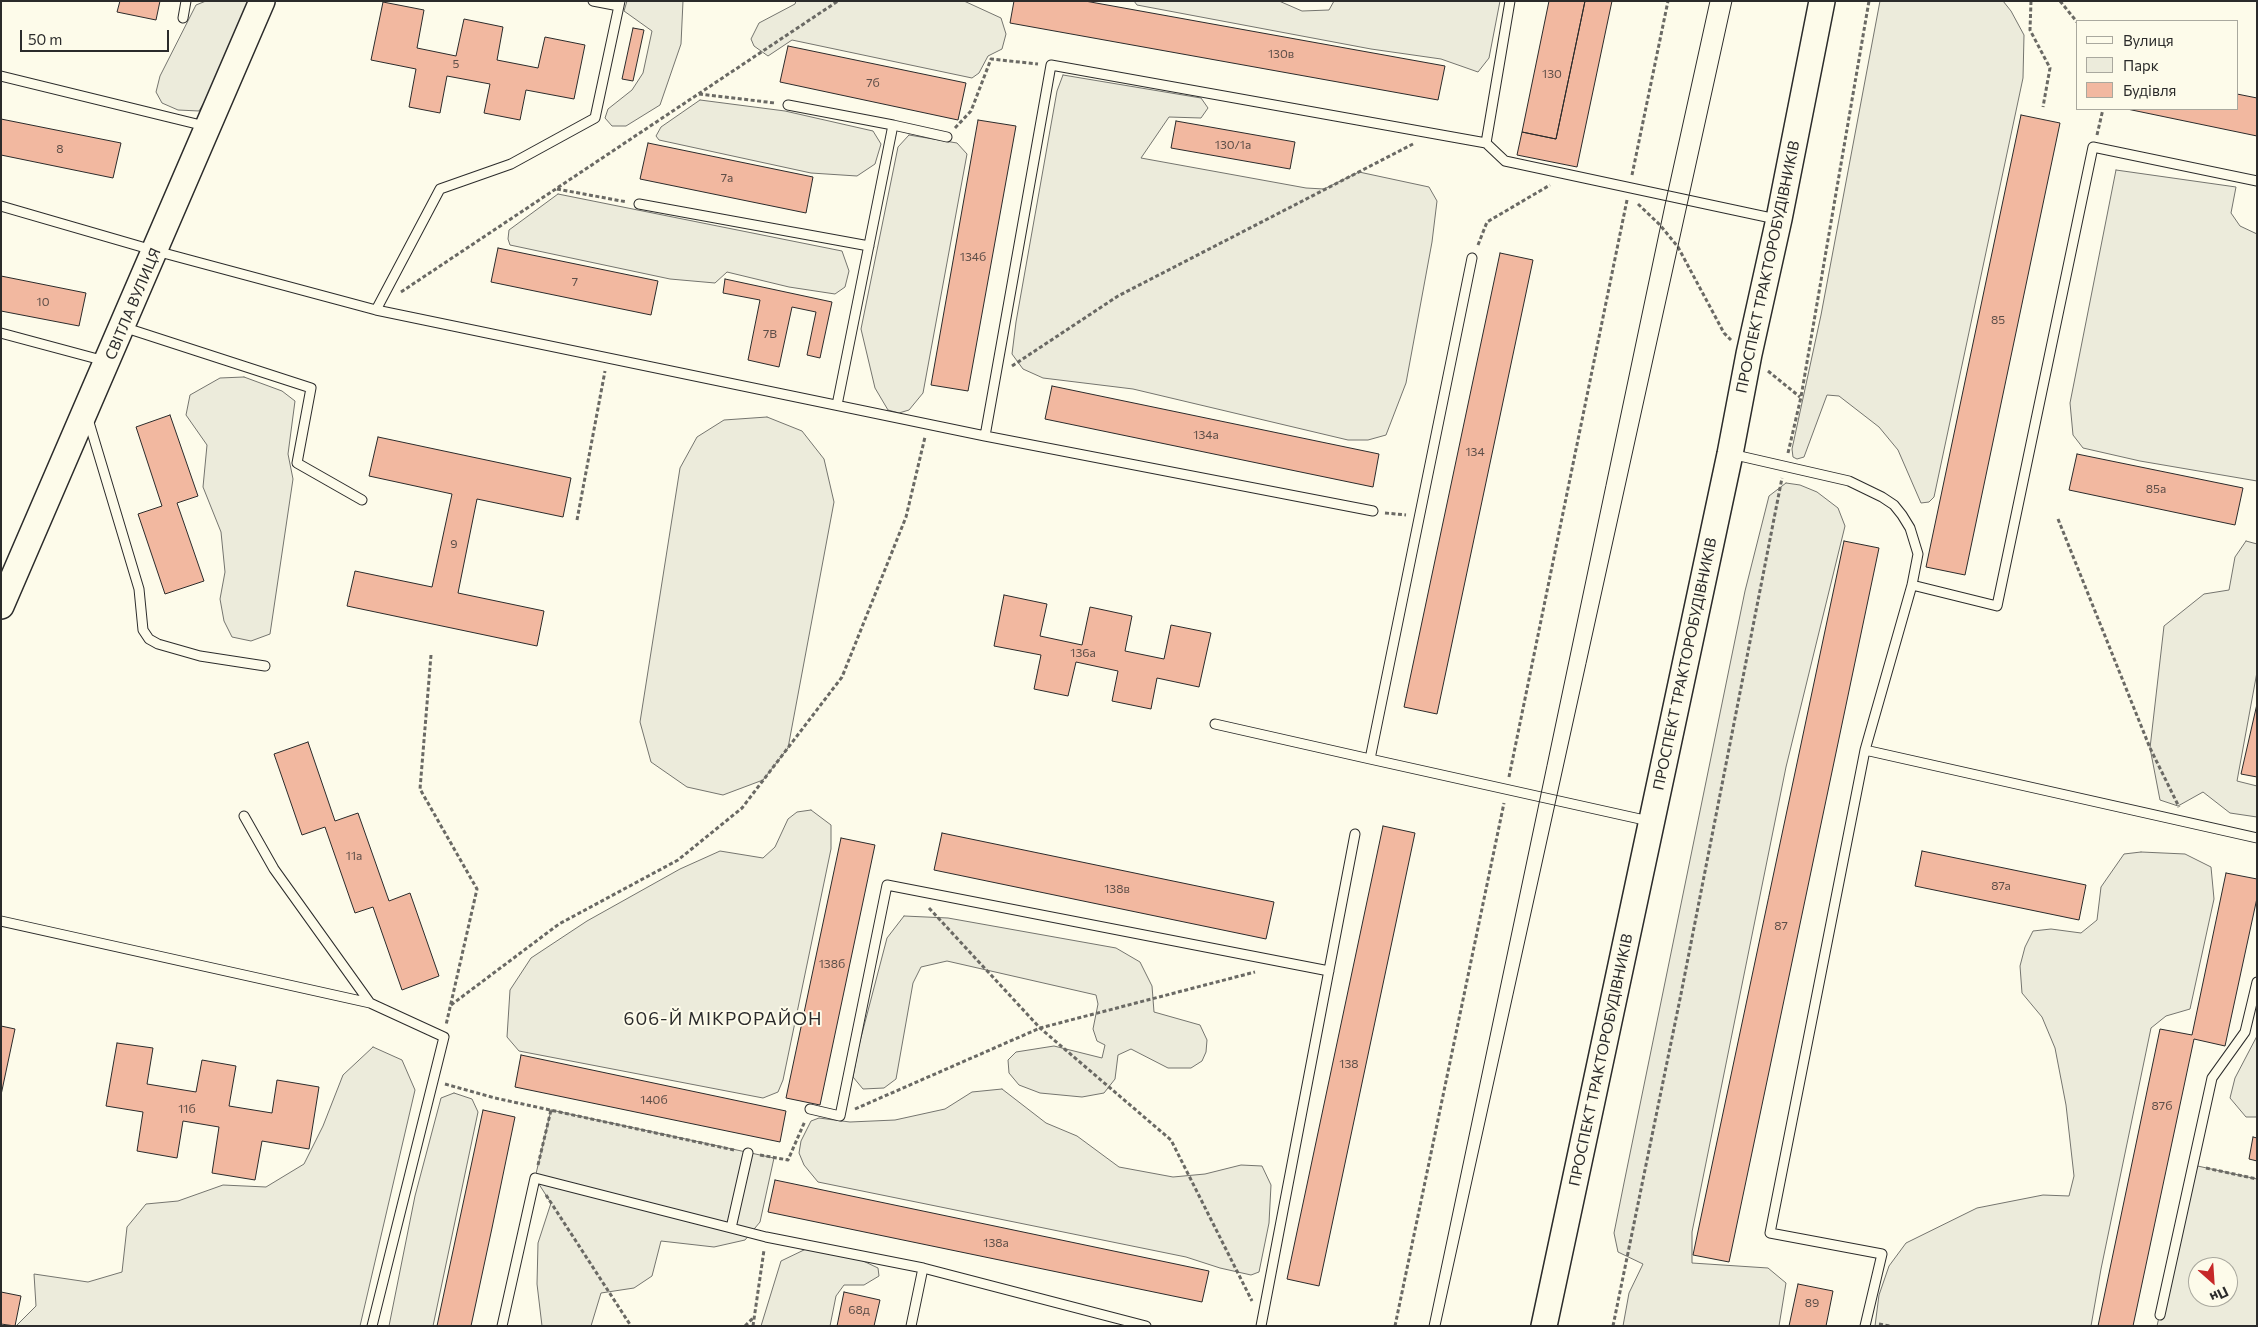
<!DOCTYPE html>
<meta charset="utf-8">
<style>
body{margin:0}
#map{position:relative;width:2258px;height:1327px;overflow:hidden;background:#fdfbea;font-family:Commissioner,sans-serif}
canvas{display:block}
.frame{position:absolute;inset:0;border:2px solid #2b2b2b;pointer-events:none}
.legend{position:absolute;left:2076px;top:20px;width:162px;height:90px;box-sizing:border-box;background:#fdfbea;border:1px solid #a9a89e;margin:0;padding:6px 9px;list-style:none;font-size:15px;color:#2b2b2b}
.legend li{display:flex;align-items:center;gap:10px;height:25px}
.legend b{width:25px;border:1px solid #a9a89e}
.north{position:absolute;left:2188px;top:1257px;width:50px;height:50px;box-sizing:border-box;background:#fdfbea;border:1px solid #a9a89e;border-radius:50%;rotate:154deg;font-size:14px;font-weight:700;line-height:20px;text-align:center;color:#2b2b2b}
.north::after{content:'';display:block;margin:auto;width:18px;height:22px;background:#c62828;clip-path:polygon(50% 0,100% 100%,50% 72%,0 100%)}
.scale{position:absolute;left:20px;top:30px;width:149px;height:22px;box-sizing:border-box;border:2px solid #2b2b2b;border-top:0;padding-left:6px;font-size:15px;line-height:18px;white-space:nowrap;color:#2b2b2b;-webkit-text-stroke:4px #fdfbea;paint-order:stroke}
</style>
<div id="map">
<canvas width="2258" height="1327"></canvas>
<div class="frame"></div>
<ul class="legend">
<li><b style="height:6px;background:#fdfbea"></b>Вулиця</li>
<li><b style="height:14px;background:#ecebdb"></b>Парк</li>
<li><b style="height:14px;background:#f2b8a0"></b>Будівля</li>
</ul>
<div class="north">Пн</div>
<div class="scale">50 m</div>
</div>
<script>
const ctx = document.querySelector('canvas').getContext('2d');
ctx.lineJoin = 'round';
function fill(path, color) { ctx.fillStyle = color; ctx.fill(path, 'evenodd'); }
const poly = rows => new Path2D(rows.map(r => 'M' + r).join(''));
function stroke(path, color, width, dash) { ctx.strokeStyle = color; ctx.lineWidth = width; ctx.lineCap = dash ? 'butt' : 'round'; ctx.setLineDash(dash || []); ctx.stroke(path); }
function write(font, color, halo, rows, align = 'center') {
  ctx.font = font + ' Commissioner,sans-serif'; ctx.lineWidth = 4; ctx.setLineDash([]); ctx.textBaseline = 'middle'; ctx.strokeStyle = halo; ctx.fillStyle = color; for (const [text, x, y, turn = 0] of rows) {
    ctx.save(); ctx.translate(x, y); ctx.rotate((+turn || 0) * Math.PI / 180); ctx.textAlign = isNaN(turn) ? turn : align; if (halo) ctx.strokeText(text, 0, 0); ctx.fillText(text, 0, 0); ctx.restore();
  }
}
const green = poly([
 [206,1,255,1,230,59,199,111,178,110,162,103,156,92,160,76,196,5,206,1],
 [627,1,683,1,681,44,660,105,626,126,612,126,605,118,608,109,632,90,643,73,652,31,624,11,627,1],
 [796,1,964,1,1001,18,1006,34,1002,49,988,56,979,73,972,78,792,40,768,56,754,46,751,39,759,23,795,4,796,1],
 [1134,1,1279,1,1302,11,1329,10,1334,1,1500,1,1489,58,1478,72,1441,59,1371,49,1137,5,1134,1],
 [1880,1,2003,1,2011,11,2024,35,2023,78,1934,497,1929,502,1921,503,1898,450,1879,427,1839,396,1827,395,1804,457,1797,459,1793,457,1792,449,1821,315,1880,1],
 [1063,75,1201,98,1208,108,1201,118,1169,117,1141,158,1306,188,1324,189,1359,172,1429,187,1437,201,1432,242,1406,383,1386,435,1368,440,1348,440,1133,389,1043,378,1023,369,1012,354,1016,322,1057,91,1063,75],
 [700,100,785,111,873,131,881,144,875,164,857,176,811,173,659,140,656,136,661,127,700,100],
 [909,135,957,143,967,154,923,393,909,410,899,413,888,410,875,388,861,329,898,147,909,135],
 [2116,170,2236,187,2231,213,2240,226,2257,234,2257,481,2140,461,2083,448,2073,435,2070,403,2116,170],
 [558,194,842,251,849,271,845,287,835,294,789,287,727,272,715,283,670,279,510,245,508,239,509,230,558,194],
 [244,377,282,391,295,401,288,454,293,479,270,634,251,641,232,637,224,621,220,599,225,572,221,532,203,487,207,445,186,415,190,395,220,378,244,377],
 [767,417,802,431,824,459,834,502,788,748,763,780,723,795,687,787,651,762,640,722,680,468,697,437,724,420,767,417],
 [1786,483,1800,485,1817,492,1838,508,1845,526,1786,767,1692,1232,1692,1263,1768,1268,1786,1283,1779,1326,1623,1326,1629,1293,1643,1264,1618,1252,1614,1233,1624,1183,1745,591,1769,496,1786,483],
 [2246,541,2257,544,2257,672,2237,781,2257,786,2257,817,2230,813,2203,792,2178,806,2160,800,2150,748,2164,626,2204,594,2229,590,2235,557,2246,541],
 [811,810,831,825,831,849,783,1080,778,1092,763,1098,519,1051,507,1037,510,990,531,958,587,921,680,869,720,851,763,858,775,847,788,819,797,812,811,810],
 [2141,852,2185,854,2211,867,2214,899,2190,1009,2166,1016,2151,1028,2101,1269,2091,1326,1875,1326,1879,1295,1889,1266,1906,1243,1977,1208,2043,1195,2069,1196,2074,1176,2066,1105,2055,1048,2042,1017,2022,993,2020,966,2025,947,2033,931,2051,929,2081,933,2097,920,2101,887,2124,854,2141,852],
 [904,916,948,918,1116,948,1140,962,1152,986,1154,1012,1200,1025,1207,1040,1206,1052,1202,1061,1191,1068,1168,1068,1131,1049,1118,1055,1115,1079,1104,1093,1082,1097,1040,1093,1019,1085,1009,1073,1008,1060,1016,1052,1054,1046,1102,1058,1105,1045,1097,1041,1093,1029,1098,1004,1096,995,947,961,921,967,913,983,896,1079,884,1088,863,1089,853,1077,858,1049,887,938,904,916],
 [2257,1036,2257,1117,2246,1117,2230,1098,2235,1078,2257,1036],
 [373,1047,402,1060,415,1090,360,1326,16,1326,36,1306,34,1274,88,1282,122,1272,127,1227,146,1204,178,1201,223,1185,266,1187,304,1164,323,1126,343,1075,373,1047],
 [1002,1089,1046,1123,1077,1136,1119,1167,1173,1177,1205,1174,1241,1165,1262,1166,1271,1185,1269,1223,1259,1272,1251,1275,1220,1268,1186,1257,818,1182,804,1165,799,1153,801,1141,811,1121,819,1118,850,1122,895,1120,945,1109,972,1092,1002,1089],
 [454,1093,472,1099,478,1112,433,1326,389,1326,415,1196,441,1098,454,1093],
 [551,1110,774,1158,760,1222,745,1240,714,1247,661,1241,652,1276,634,1288,601,1293,591,1326,542,1326,537,1284,538,1243,551,1203,535,1178,551,1110],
 [2193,1165,2257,1179,2257,1326,2157,1326,2193,1165],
 [2198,1267,2228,1267,2228,1297,2198,1297,2198,1267],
 [806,1249,861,1260,878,1268,879,1276,864,1285,844,1285,836,1296,830,1326,761,1326,781,1261,806,1249]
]);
fill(green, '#ecebdb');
stroke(green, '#74746e', 1);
const building = poly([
 [120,1,160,1,156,20,117,12,120,1],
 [1014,1,1085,1,1445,66,1438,100,1010,23,1014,1],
 [1549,1,1585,1,1556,139,1522,132,1549,1],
 [1585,1,1612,1,1577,167,1517,155,1522,132,1556,139,1585,1],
 [383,2,424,10,417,48,456,56,464,19,503,27,497,60,538,68,545,37,585,45,574,99,526,90,520,120,484,113,490,84,447,76,440,113,409,107,416,69,371,60,383,2],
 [633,28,644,30,633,81,622,79,633,28],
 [788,46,966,83,958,120,780,82,788,46],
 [2237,94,2257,98,2257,136,2127,109,2237,109,2237,94],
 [2021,115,2060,123,1965,575,1926,567,2021,115],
 [1,119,121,143,113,178,1,155,1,119],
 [978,120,1016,126,968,391,931,385,978,120],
 [1176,121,1295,142,1290,169,1171,148,1176,121],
 [648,143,813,177,806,213,640,179,648,143],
 [498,248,658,281,651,315,491,282,498,248],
 [1500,253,1533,260,1437,714,1404,707,1500,253],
 [1,276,86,293,79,326,1,311,1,276],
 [725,279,832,302,820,358,807,355,816,312,792,307,779,367,748,360,760,300,723,293,725,279],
 [1052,386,1379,454,1373,487,1045,419,1052,386],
 [170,415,198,496,177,503,204,581,165,594,138,514,162,506,136,427,170,415],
 [378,437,571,478,563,517,477,499,458,593,544,611,537,646,347,606,355,571,432,587,452,494,369,476,378,437],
 [2077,454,2243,488,2235,525,2069,490,2077,454],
 [1844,541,1879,548,1729,1262,1693,1255,1844,541],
 [1004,595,1047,604,1040,636,1082,645,1090,607,1132,616,1125,651,1164,659,1171,625,1211,633,1199,687,1157,678,1151,709,1112,701,1118,671,1076,662,1068,696,1034,689,1041,655,994,646,1004,595],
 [2257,704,2257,777,2241,774,2257,704],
 [308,742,335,821,358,813,389,901,410,893,439,976,402,990,373,907,355,913,325,827,302,835,274,754,308,742],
 [1383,826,1415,833,1319,1286,1287,1279,1383,826],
 [942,833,1274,902,1266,939,934,870,942,833],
 [841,838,875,845,820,1105,786,1098,841,838],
 [1922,851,2086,885,2079,920,1915,886,1922,851],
 [2226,873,2257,879,2257,898,2225,1046,2194,1039,2133,1326,2098,1326,2160,1029,2192,1035,2226,873],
 [1,1026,15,1029,1,1095,1,1026],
 [117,1043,153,1048,147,1084,196,1092,202,1060,236,1066,229,1106,272,1113,277,1080,319,1087,309,1149,262,1141,255,1180,212,1173,219,1127,183,1121,177,1158,137,1151,143,1112,106,1106,117,1043],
 [521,1055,786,1111,780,1142,515,1087,521,1055],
 [483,1110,515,1117,492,1228,471,1326,437,1326,483,1110],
 [2253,1137,2257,1138,2257,1161,2249,1159,2253,1137],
 [775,1180,1209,1271,1202,1302,768,1212,775,1180],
 [1798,1284,1833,1291,1826,1326,1789,1326,1798,1284],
 [1,1292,21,1296,15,1326,1,1324,1,1292],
 [844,1292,880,1300,874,1326,837,1326,844,1292]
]);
fill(building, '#f2b8a0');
stroke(building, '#2b2b2b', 1);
const lane = poly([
 [593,1,619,6],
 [183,18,186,1],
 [1,76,205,126],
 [788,105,893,125,837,405],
 [893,125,947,137],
 [1486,143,1505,161,1776,219],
 [639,204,869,246],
 [1,206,156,251,376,310,985,436],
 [1472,258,1370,759,1649,821],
 [376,310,440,189,511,164,595,118,620,1],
 [123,327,311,388,297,463,362,500],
 [1,333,105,361],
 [88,419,139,589,143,630,149,639,158,644,200,656,265,666],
 [1731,454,1849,481,1882,497,1894,505,1902,515,1910,528,1918,554,1912,585,1865,750,1770,1233,1882,1254,1865,1326],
 [1373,511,985,436,1051,65,1486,143,1510,1],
 [1912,585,1997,606,2093,147,2257,181],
 [1215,724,1370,759],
 [1865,750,2257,838],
 [1,921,370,1003,274,869,244,816],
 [370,1003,444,1037,372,1326],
 [810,1109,840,1116,887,885,1329,971],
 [748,1153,731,1228,766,1237,923,1268,1146,1326],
 [2160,1315,2212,1078,2245,1032,2257,982],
 [502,1326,535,1178,731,1228],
 [911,1326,923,1268],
 [1261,1326,1355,834]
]);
const secondary = poly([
 [1,606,262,1],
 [1544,1326,1730,454,1749,354,1779,219,1822,1]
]);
stroke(lane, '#2b2b2b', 11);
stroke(secondary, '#2b2b2b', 28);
stroke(poly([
 [2031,1,2030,30,2050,68,2043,107],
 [2060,1,2077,22],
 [699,94,775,103],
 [955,128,971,111,991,59,1038,64],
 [2097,135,2103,109],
 [1632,175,1668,1],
 [557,189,627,202],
 [1638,204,1660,225,1678,247,1724,333,1731,340],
 [1478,245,1487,222,1550,185],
 [401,292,838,1],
 [1012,366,1118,296,1413,144],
 [1768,371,1800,397],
 [1788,453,1801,397,1869,1],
 [1385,513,1406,515],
 [2058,519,2150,748,2179,807],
 [577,520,605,371],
 [431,655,420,789,477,889,446,1025],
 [1509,777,1627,200],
 [929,908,1040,1028,1171,1140,1252,1301],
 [451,1005,559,924,678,860,742,808,842,677,906,517,925,437],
 [445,1084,495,1098,734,1150],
 [855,1109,1040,1028,1255,972],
 [760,1155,788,1160,805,1121],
 [538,1165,551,1110],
 [2206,1168,2257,1179],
 [546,1195,631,1326],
 [1879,1324,1890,1326],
 [745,1326,753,1318],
 [753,1326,764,1250],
 [1395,1326,1504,803],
 [1613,1326,1681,994,1782,478]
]), '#6a6964', 3, [4, 2.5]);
stroke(lane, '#fdfbea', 9);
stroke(secondary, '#fdfbea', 25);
stroke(poly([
 [1429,1326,1665,205,1710,1],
 [1440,1326,1732,1]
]), '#2b2b2b', 1);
write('12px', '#5d4e48', null, [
 ["130в",1281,54],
 ["5",456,64],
 ["130",1552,74],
 ["7б",873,83],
 ["130/1а",1233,145],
 ["8",60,149],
 ["7а",727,178],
 ["134б",973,257],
 ["7",575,282],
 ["10",43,302],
 ["85",1998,320],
 ["7В",770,334],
 ["134а",1206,435],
 ["134",1475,452],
 ["85а",2156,489],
 ["9",454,544],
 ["136а",1083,653],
 ["11а",354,856],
 ["87а",2001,886],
 ["138в",1117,889],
 ["87",1781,926],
 ["138б",832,964],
 ["138",1349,1064],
 ["140б",654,1100],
 ["87б",2162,1106],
 ["11б",187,1109],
 ["138а",996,1243],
 ["89",1812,1303],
 ["68д",859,1310]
]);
write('15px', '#2b2b2b', '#fdfbea', [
 ["ПРОСПЕКТ ТРАКТОРОБУДІВНИКІВ",1768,267,-78],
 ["СВІТЛА ВУЛИЦЯ",133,304,-67],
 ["ПРОСПЕКТ ТРАКТОРОБУДІВНИКІВ",1685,664,-78],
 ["ПРОСПЕКТ ТРАКТОРОБУДІВНИКІВ",1601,1060,-78]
]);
ctx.letterSpacing = '1px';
write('18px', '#2b2b2b', '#fdfbea', [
 ["606-Й МІКРОРАЙОН",723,1019]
]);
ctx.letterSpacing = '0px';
</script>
